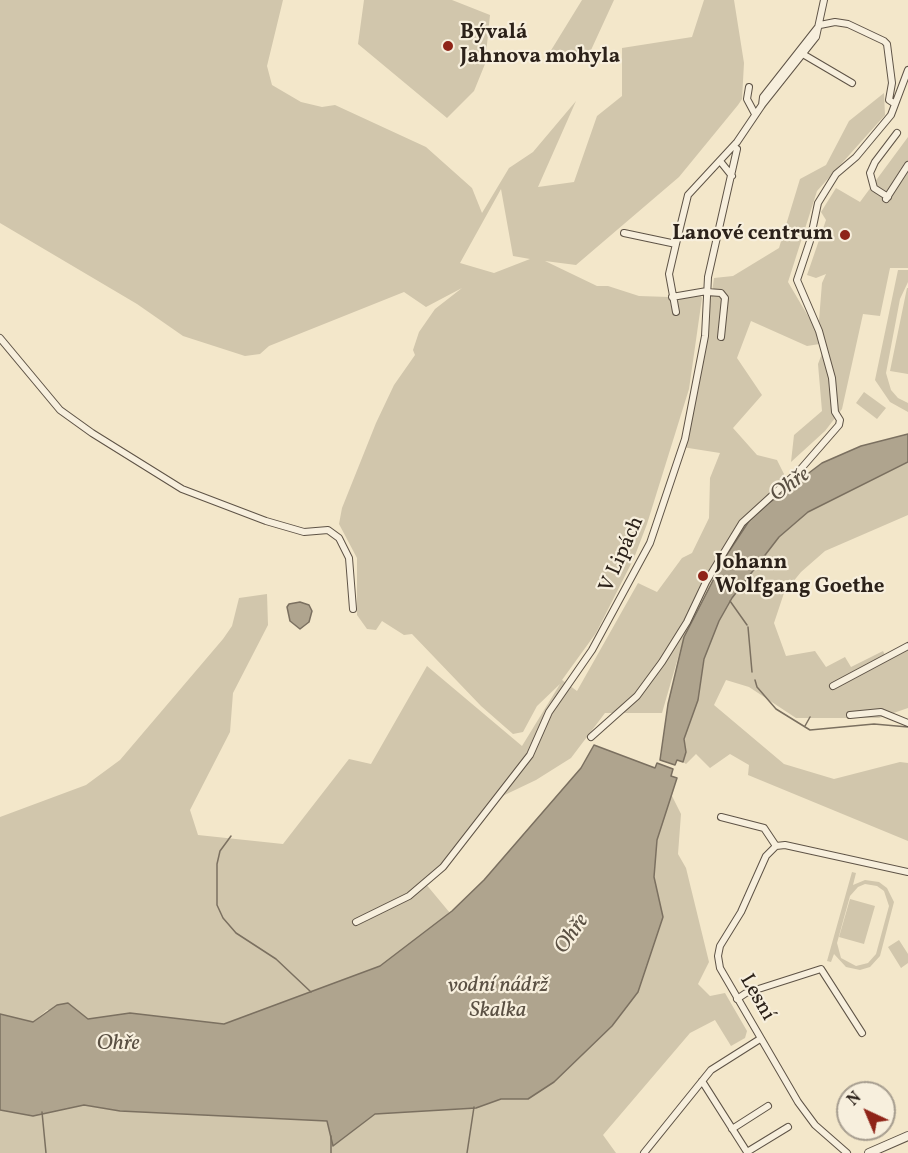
<!DOCTYPE html>
<meta charset="utf-8">
<style>
body{margin:0}
#map{position:relative;width:908px;height:1153px;overflow:hidden;background:#f3e7ca;font-family:Vollkorn,serif}
canvas{display:block}
.north{position:absolute;left:836px;top:1081px;width:60px;height:60px;box-sizing:border-box;background:#f7efdd;border:2px solid #a69d8f;border-radius:50%;rotate:316deg;font-size:16px;font-weight:700;line-height:24px;text-align:center;color:#2c221a}
.north::after{content:'';display:block;margin:auto;width:21px;height:27px;background:#8f2418;clip-path:polygon(50% 0,100% 100%,50% 72%,0 100%)}
</style>
<div id="map">
<canvas width="908" height="1153"></canvas>
<div class="north">N</div>
</div>
<script>
const ctx = document.querySelector('canvas').getContext('2d');
ctx.lineJoin = 'round';
function fill(path, color) { ctx.fillStyle = color; ctx.fill(path, 'evenodd'); }
const poly = rows => new Path2D(rows.map(r => 'M' + r).join(''));
function stroke(path, color, width, dash) { ctx.strokeStyle = color; ctx.lineWidth = width; ctx.lineCap = dash ? 'butt' : 'round'; ctx.setLineDash(dash || []); ctx.stroke(path); }
function write(font, color, halo, rows, align = 'center') {
  ctx.font = font + ' Vollkorn,serif'; ctx.lineWidth = 4.5; ctx.setLineDash([]); ctx.textBaseline = 'middle'; ctx.strokeStyle = halo; ctx.fillStyle = color; for (const [text, x, y, turn = 0] of rows) {
    ctx.save(); ctx.translate(x, y); ctx.rotate((+turn || 0) * Math.PI / 180); ctx.textAlign = isNaN(turn) ? turn : align; if (halo) ctx.strokeText(text, 0, 0); ctx.fillText(text, 0, 0); ctx.restore();
  }
}
fill(poly([
 [0,0,283,0,267,66,272,85,301,102,322,107,335,105,426,147,472,188,482,213,509,168,533,152,576,101,538,187,574,182,597,116,622,96,622,48,692,37,704,0,734,0,744,63,742,99,738,105,679,177,576,265,545,261,597,286,608,286,639,296,669,297,673,314,678,313,678,299,700,294,702,298,689,389,647,524,634,558,596,633,562,680,577,691,638,583,657,592,682,558,692,553,709,518,710,478,720,453,682,447,698,392,714,278,733,276,779,248,800,179,826,165,849,121,884,93,885,115,817,191,788,282,818,333,822,283,826,274,816,278,807,275,826,220,821,212,836,188,860,202,908,137,908,268,890,268,880,316,863,314,842,409,825,431,791,462,794,435,822,411,818,364,826,343,807,346,751,321,737,358,762,395,733,428,757,455,777,460,784,474,784,491,757,513,734,543,714,576,684,637,662,713,605,713,571,758,536,780,492,801,425,883,450,913,380,966,224,1024,130,1013,88,1019,83,1015,47,1010,33,1022,0,1014,0,817,86,785,120,760,223,639,232,626,239,598,267,594,268,625,233,693,230,732,190,810,198,835,283,844,349,759,371,764,427,666,522,746,560,684,537,706,523,732,513,734,481,706,412,634,404,635,382,621,376,630,367,629,357,615,357,558,339,524,342,508,376,423,394,385,415,355,413,350,419,332,435,309,462,288,426,307,404,292,269,346,260,354,245,356,183,336,137,304,0,223],
 [501,189,513,256,530,259,494,273,460,263],
 [364,0,452,0,490,15,485,64,474,91,447,118,358,44],
 [582,0,614,0,586,61,550,52],
 [898,270,908,270,908,282,900,299,886,373,891,390,898,398,908,403,908,412,890,402,875,380],
 [907,288,908,288,908,374,890,371],
 [864,392,886,408,877,419,856,403],
 [908,462,908,515,825,551,801,572,784,593,774,623,786,656,815,651,826,667,845,657,851,667,883,651,887,659,908,648,908,708,879,718,796,718,749,687,726,680,714,705,784,764,834,779,900,762,908,763,908,841,748,775,749,765,730,754,710,768,696,754,686,764,683,762,686,752,684,739,698,700,704,659,719,621,732,598,779,537,808,512],
 [671,794,681,814,678,854,686,868,709,962,698,984,710,996,725,993,747,1031,745,1038,731,1046,715,1020,690,1033,603,1135,616,1153,0,1153,0,1110,33,1116,84,1105,120,1111,328,1121,333,1146,375,1114,476,1108,501,1099,528,1099,554,1082,612,1026,638,992,663,917,654,877,657,840],
 [852,872,856,873,853,885,865,880,879,882,887,888,894,902,880,956,870,967,860,970,846,967,834,954,831,962,827,961],
 [865,884,877,886,884,891,889,906,876,954,868,963,856,966,841,958,837,943,850,896,858,887],
 [850,899,875,906,864,944,839,937],
 [899,940,908,954,908,963,901,968,888,947]
]), '#d1c6ac');
const water = poly([
 [908,434,908,462,808,512,779,537,732,598,719,621,704,659,698,700,684,739,686,752,683,762,677,760,675,765,660,760,668,704,684,637,724,559,749,521,769,503,822,463,861,446,908,434],
 [300,602,309,605,312,611,309,622,300,629,290,621,287,607,289,604,300,602],
 [594,745,655,768,657,763,673,769,671,776,677,778,657,840,654,877,663,917,638,992,612,1026,554,1082,528,1099,501,1099,476,1108,375,1114,333,1146,327,1121,120,1111,84,1105,33,1116,0,1110,0,1014,33,1022,57,1005,68,1003,88,1019,130,1013,224,1024,380,966,452,911,484,880,581,768,594,745]
]);
fill(water, '#afa48e');
stroke(water, '#7b7060', 1.5);
stroke(poly([
 [730,601,747,625],
 [748,627,752,672],
 [755,680,757,687,776,709,810,730,874,724,908,727],
 [805,726,810,717],
 [231,836,220,851,217,864,217,905,223,918,236,933,276,959,311,992],
 [42,1112,46,1153],
 [331,1136,331,1153],
 [467,1153,474,1107]
]), '#7b7060', 1.5);
const minor = poly([
 [820,25,835,22,848,24,884,41,887,44,892,83,889,100,895,104],
 [801,53,852,83],
 [749,87,747,99,755,114],
 [762,105,763,97,818,27],
 [720,161,732,176],
 [888,197,874,188,870,173,875,162,897,133],
 [886,199,908,165],
 [624,233,676,244,688,195,737,142,762,105,816,37,824,0],
 [707,292,721,293,725,298,721,337],
 [672,297,707,291],
 [676,312,669,274,676,244],
 [0,338,60,410,92,433,182,489,266,521,304,532,328,530,339,538,349,558,353,609],
 [833,686,908,646],
 [850,715,881,712,908,723],
 [591,737,637,696,662,662,687,622,706,582,742,523,799,471,839,425,840,420,835,412,832,378,819,331,797,280,810,241,818,203,836,174,856,157,891,115,908,70],
 [721,817,764,828,776,846],
 [356,922,409,896,443,867,530,755,549,712,592,650,650,543,685,439,705,336,708,277,737,149],
 [737,999,746,993,821,969,862,1033],
 [702,1081,747,1152,788,1127],
 [732,1129,768,1106],
 [644,1153,711,1070,760,1039],
 [847,1153,815,1125,798,1102,720,968,718,956,720,946,741,912,766,856,776,846,785,845,908,872]
]);
const tertiary = poly([
 [869,1153,908,1136]
]);
stroke(minor, '#5e5346', 8);
stroke(tertiary, '#5e5346', 10);
stroke(minor, '#f7efdd', 6);
stroke(tertiary, '#f7efdd', 8);
for (const [x, y, r, color] of [
 [448,46,6,"#8f2418"],
 [845,235,6,"#8f2418"],
 [703,576,6,"#8f2418"]
]) { const dot = new Path2D(); dot.arc(x, y, r, 0, 2 * Math.PI); ctx.fillStyle = color; ctx.fill(dot); stroke(dot, '#f7efdd', 2); }
write('bold 21px', '#2c221a', '#f7efdd', [
 ["Bývalá",460,34],
 ["Jahnova mohyla",460,58],
 ["Lanové centrum",833,235,"right"],
 ["Johann",715,564],
 ["Wolfgang Goethe",715,588]
], 'left');
write('21px', '#2c221a', '#f7efdd', [
 ["V Lipách",623,555,-66],
 ["Lesní",756,998,60]
]);
write('italic 22px', '#5a5043', '#f7efdd', [
 ["Ohře",791,486,-36],
 ["Ohře",573,935,-55],
 ["vodní nádrž",498,987],
 ["Skalka",498,1012],
 ["Ohře",118,1045]
]);
</script>
